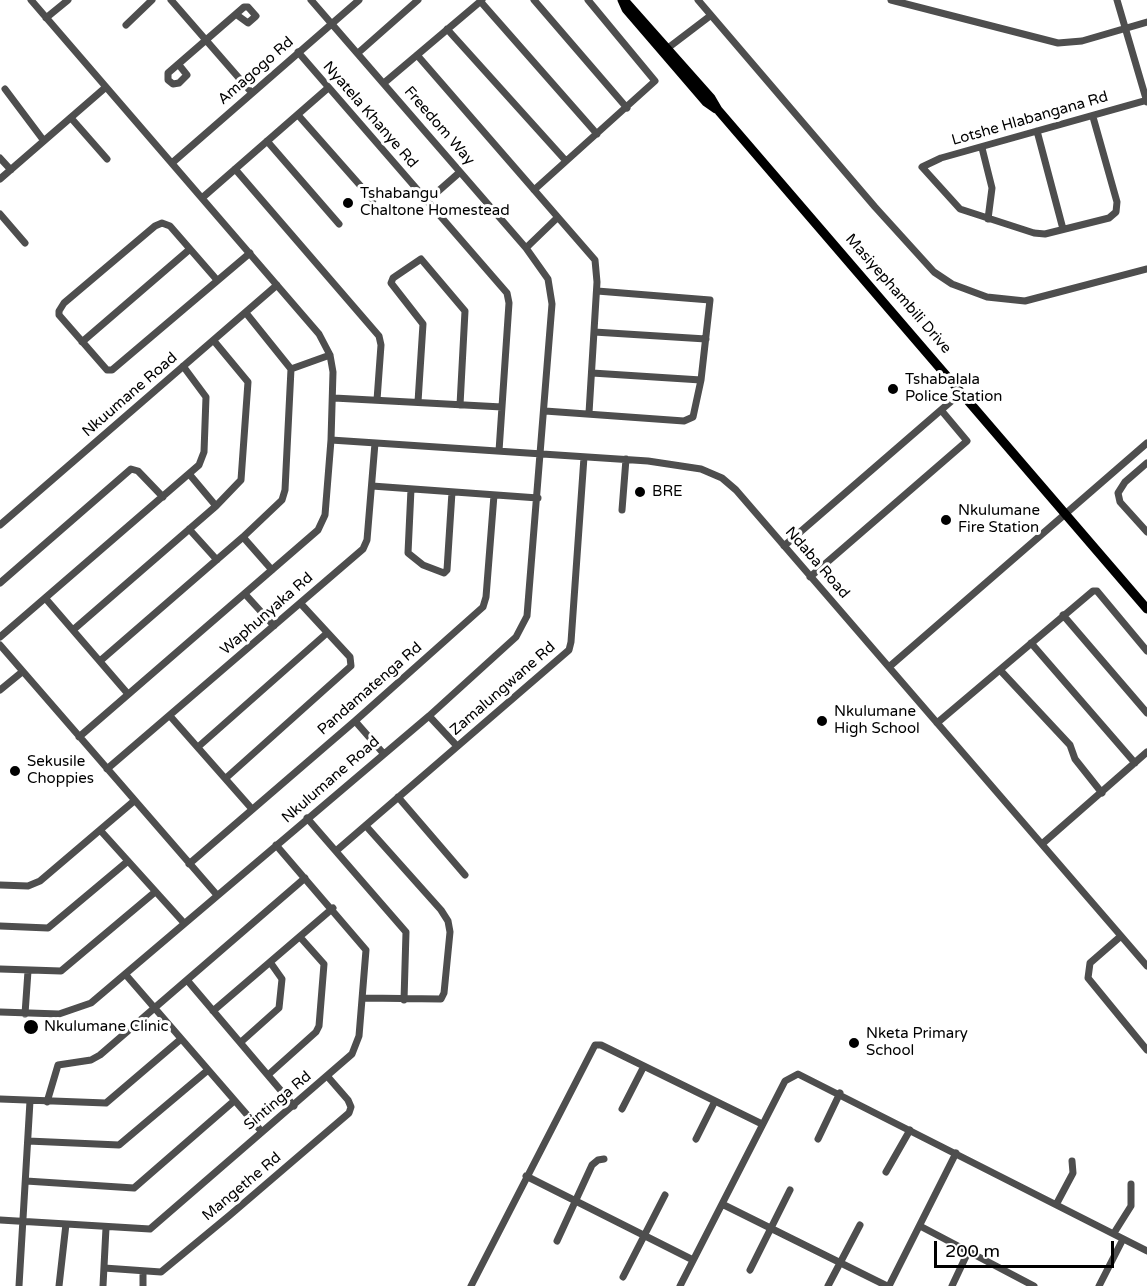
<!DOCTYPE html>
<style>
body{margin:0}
#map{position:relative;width:1147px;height:1286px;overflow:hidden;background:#fff;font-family:"Varela Round",sans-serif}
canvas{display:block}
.scale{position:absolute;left:934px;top:1241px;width:180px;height:27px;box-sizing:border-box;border:3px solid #000;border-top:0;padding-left:8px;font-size:18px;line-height:21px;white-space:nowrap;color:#000;-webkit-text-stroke:4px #fff;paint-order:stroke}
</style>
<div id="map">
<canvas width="1147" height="1286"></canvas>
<div class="scale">200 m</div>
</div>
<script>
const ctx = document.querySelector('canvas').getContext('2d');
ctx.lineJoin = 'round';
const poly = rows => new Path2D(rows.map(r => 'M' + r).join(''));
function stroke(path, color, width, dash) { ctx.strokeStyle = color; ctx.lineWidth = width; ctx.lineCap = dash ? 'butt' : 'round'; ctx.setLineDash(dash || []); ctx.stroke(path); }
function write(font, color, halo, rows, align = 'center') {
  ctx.font = font + ' "Varela Round",sans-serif'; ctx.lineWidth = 6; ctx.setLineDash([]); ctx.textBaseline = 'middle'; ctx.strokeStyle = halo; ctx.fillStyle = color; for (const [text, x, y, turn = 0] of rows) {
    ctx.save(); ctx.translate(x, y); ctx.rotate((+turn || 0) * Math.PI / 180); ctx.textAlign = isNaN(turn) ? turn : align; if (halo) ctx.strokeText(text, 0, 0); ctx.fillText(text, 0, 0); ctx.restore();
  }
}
stroke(poly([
 [31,0,319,334,330,355,333,372,331,440,325,515,318,530,79,737],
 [171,0,252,93],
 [534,0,627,108],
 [698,0,875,207,934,272,952,284,987,297,1025,301,1147,269],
 [891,0,1058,43,1082,41,1147,22],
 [1117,0,1147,102],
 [480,1,597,134],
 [46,18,68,0],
 [126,25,152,0],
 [447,29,566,161],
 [664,51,710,16],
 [298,52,507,293,509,303,499,451],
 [358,53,418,0],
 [417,55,595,260,597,282,589,413],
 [179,65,187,75,179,83,173,84,168,80,168,73,244,7,248,7,256,16,248,23,237,15],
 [384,83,482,0],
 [5,89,44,141],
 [298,115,373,200],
 [1093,117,1117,202,1116,212,1109,218,1045,234,1034,233,960,209,922,167,941,158,1147,100],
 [71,118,107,159],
 [1037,131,1063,229],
 [267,141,339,224],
 [982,148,992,188,988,219],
 [0,158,11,170],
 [172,163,359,0],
 [235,169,379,336,381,345,377,400],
 [0,179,106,87],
 [534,190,655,81,588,0],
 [202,198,328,88],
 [427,201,460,172],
 [0,214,25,243],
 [526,248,557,218],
 [217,280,170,226,162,223,155,226,64,303,59,311,59,315,107,370,112,370,250,253],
 [594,332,706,339],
 [82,342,190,249],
 [291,369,330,355],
 [592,373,701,380],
 [334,398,502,407],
 [418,402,423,324,391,283,393,278,421,259,465,311,460,405],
 [941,410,962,392],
 [545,411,684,421,693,417,701,380,710,300,597,291],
 [331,440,648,461,701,469,722,478,736,490,1147,966],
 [1147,463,1125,482,1118,493,1120,502,1147,532],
 [190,475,216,506],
 [372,486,538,498],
 [411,489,408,553,423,565,444,573,447,570,452,492],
 [622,510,626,459],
 [0,525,277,285],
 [189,529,217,560],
 [243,537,272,570],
 [784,546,941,410,967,441,810,577],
 [0,583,131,469,138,471,163,497],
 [245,594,274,626],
 [46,599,128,694],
 [1063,615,1147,713],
 [73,630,216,506,241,480,248,382,214,341],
 [0,637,199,465,204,452,206,397,183,366],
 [1031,643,1135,763],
 [0,645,217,895],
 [100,661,243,537,282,500,285,490,291,369,246,313],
 [889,667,1147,443],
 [1000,670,1070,745,1075,759,1102,793],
 [0,690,22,672],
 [170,716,252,809],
 [429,716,457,746],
 [355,721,383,753],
 [937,723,1093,591,1097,591,1147,651],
 [198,747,327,633],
 [107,769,363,549,367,540,375,443],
 [226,778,351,666,350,657,301,604],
 [398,797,465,875],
 [307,818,406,932,404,1000],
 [100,830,184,923],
 [1042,844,1147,752],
 [336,851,569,650,571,642,584,457],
 [189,864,355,721,483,607,486,597,494,495],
 [0,885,28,886,40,881,134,801],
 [0,926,48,928,128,861],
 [1121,936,1090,963,1088,978,1147,1050],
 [0,969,61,971,155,892],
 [126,975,262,1132],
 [187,980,294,1106],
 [363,998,441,999,444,993,450,932,448,921,441,910,366,826],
 [213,1011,333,908],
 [0,1012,59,1014,91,1003,429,716,516,637,527,616,552,304,548,279,526,248,311,0],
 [25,1014,28,971],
 [241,1042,279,1008,282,979,270,962],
 [268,1075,316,1032,319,1026,324,964,300,937],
 [0,1099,106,1103,181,1039],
 [47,1102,58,1065,91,1060,100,1055,305,878],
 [622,1109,644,1066],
 [696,1139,715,1101],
 [818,1139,840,1093],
 [28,1141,119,1145,208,1070],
 [886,1172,910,1130],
 [526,1176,693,1260],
 [26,1181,134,1188,234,1101],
 [1057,1203,1073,1173,1072,1161],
 [722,1204,887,1286],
 [0,1220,150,1229,352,1054,359,1036,366,950,276,845],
 [920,1226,1034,1286],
 [1114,1233,1131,1206,1131,1184],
 [557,1241,592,1165,598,1160,604,1159],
 [104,1268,161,1272,230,1215,349,1113,351,1107,348,1100,328,1077],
 [750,1270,790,1190],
 [623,1277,665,1195],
 [19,1286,30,1101],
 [59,1286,66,1224],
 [103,1286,106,1228],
 [143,1286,143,1272],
 [471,1286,595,1045,601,1045,762,1124],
 [680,1286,785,1081,798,1074,1147,1251],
 [828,1286,860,1225],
 [889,1286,956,1153],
 [952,1286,968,1252],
 [1099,1286,1123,1239]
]), '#4e4e4e', 7);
stroke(poly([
 [622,0,626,9,663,52,706,102,716,109],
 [624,0,711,98,718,110,1147,609]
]), '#000', 9);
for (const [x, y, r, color] of [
 [348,203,6,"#000"],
 [893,389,6,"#000"],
 [640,492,6,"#000"],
 [946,520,6,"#000"],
 [822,721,6,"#000"],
 [15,771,6,"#000"],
 [31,1027,8,"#000"],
 [854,1043,6,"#000"]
]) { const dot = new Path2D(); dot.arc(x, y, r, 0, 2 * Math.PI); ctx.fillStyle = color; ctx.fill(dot); stroke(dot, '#fff', 2); }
write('15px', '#000', '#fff', [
 ["Amagogo Rd",256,71,-41],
 ["Nyatela Khanye Rd",370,115,49],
 ["Lotshe Hlabangana Rd",1030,119,-16],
 ["Freedom Way",439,126,49],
 ["Masiyephambili Drive",898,294,49],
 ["Nkuumane Road",130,395,-41],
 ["Ndaba Road",817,563,49],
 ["Waphunyaka Rd",267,614,-41],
 ["Pandamatenga Rd",370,689,-41],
 ["Zamalungwane Rd",503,689,-41],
 ["Nkulumane Road",331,780,-41],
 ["Sintinga Rd",278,1101,-40],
 ["Mangethe Rd",242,1187,-40]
]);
write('15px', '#000', '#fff', [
 ["Tshabangu",360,194],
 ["Chaltone Homestead",360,211],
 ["Tshabalala",905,380],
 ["Police Station",905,397],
 ["BRE",652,492],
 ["Nkulumane",958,511],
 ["Fire Station",958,528],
 ["Nkulumane",834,712],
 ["High School",834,729],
 ["Sekusile",27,762],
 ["Choppies",27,779],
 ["Nkulumane Clinic",44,1027],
 ["Nketa Primary",866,1034],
 ["School",866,1051]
], 'left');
</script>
